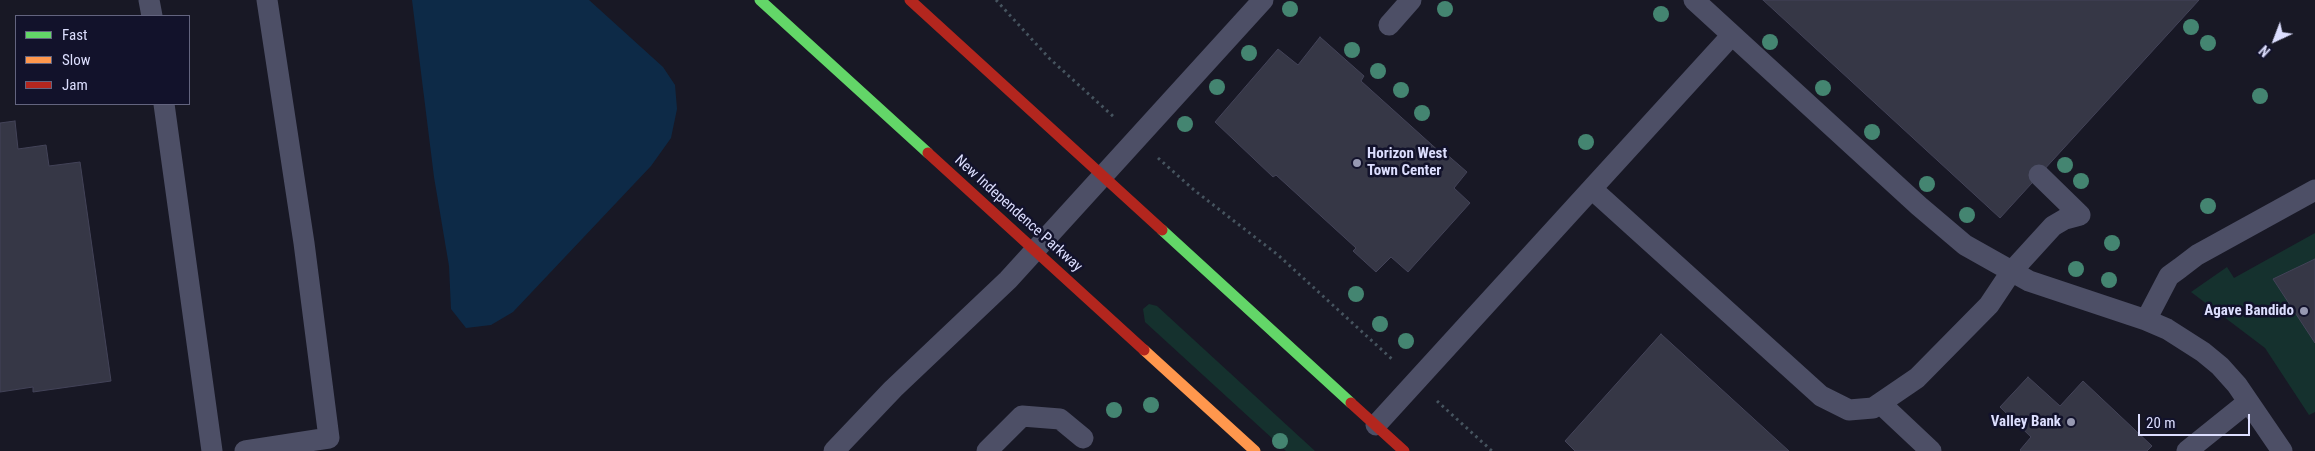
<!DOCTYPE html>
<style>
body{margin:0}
#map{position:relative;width:2315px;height:451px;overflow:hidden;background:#181825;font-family:"Roboto Condensed",sans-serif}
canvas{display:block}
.legend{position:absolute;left:15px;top:15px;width:175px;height:90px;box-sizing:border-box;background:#12122b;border:1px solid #63647f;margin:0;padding:6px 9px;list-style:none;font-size:15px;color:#dcdefe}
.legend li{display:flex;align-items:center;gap:10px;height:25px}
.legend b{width:25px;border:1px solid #63647f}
.north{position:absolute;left:2250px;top:15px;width:50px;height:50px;-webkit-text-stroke:4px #12122b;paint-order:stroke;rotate:223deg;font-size:14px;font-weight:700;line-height:20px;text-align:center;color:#dcdefe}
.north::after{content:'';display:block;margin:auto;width:18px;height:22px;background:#dcdefe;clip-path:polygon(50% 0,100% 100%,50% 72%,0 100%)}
.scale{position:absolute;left:2138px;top:414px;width:112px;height:22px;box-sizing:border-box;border:2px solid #dcdefe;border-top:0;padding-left:6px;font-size:15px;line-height:18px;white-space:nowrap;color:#dcdefe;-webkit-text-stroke:4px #12122b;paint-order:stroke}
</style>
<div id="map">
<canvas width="2315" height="451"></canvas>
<ul class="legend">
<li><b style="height:6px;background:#63d668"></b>Fast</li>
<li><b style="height:6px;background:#ff974d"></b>Slow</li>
<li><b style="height:6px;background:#b3261e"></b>Jam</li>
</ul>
<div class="north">N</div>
<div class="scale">20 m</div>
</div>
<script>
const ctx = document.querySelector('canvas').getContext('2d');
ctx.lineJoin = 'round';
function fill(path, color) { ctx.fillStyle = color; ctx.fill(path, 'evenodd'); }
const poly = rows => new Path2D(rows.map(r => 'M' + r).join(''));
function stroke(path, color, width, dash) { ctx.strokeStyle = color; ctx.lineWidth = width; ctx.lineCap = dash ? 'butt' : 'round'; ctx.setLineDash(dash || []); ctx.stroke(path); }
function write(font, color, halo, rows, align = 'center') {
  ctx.font = font + ' "Roboto Condensed",sans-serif'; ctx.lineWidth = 5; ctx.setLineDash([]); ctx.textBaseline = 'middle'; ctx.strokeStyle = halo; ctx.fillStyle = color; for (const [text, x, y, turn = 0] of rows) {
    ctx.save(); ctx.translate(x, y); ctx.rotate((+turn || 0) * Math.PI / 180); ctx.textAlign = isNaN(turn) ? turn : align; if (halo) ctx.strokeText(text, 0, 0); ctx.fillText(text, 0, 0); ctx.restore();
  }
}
fill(poly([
 [2315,233,2315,412,2309,415,2265,348,2191,292,2227,267,2234,278],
 [1149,304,1157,306,1315,451,1286,451,1145,322,1143,309]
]), '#15312e');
fill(poly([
 [412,0,589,0,663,67,675,85,677,109,671,138,651,166,513,312,491,325,466,328,451,309,449,266,434,177]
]), '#0d2a47');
const building = poly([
 [1763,0,2199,0,2000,218,1763,0],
 [1320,37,1364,76,1361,81,1442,154,1444,152,1467,172,1454,188,1470,203,1408,272,1391,257,1376,272,1353,251,1356,248,1276,175,1273,177,1215,122,1278,49,1298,65,1320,37],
 [15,121,18,149,46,145,49,166,80,162,111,381,33,392,33,387,0,392,0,123,15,121],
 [2315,259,2315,343,2273,279,2315,259],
 [1661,334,1789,451,1575,451,1565,441,1661,334],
 [2028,377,2060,406,2083,381,2152,446,2147,451,2021,451,2020,450,2031,437,2000,407,2028,377]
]);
fill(building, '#363746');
stroke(building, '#434358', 1);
stroke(poly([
 [996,0,1049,58,1115,118],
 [1158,158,1194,190,1278,255,1394,361],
 [1437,401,1492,451]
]), '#46545f', 3, [2.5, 4]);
stroke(poly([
 [149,0,152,16],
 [1694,0,1919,206,1965,245,2029,281,2146,320,2167,329,2203,352,2220,366,2237,385,2282,451],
 [1389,25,1411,0],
 [164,104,212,451],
 [2039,175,2080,215],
 [1592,189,1821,396,1849,410,1873,408,1917,378,1989,305,2011,272,2053,226,2065,219,2080,215],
 [2146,320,2169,276,2180,268,2197,255,2315,190],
 [1880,403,1931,451],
 [1376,425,1732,35],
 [245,451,329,438,304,243,267,0],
 [834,451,893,389,1008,280,1263,0],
 [987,451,1022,416,1060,419,1083,438],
 [2187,451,2248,402]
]), '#4d4f66', 21);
stroke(poly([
 [760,0,928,153],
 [1162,230,1351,403]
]), '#63d668', 11);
stroke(poly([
 [1144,350,1255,451]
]), '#ff974d', 11);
stroke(poly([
 [910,0,1162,230],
 [928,153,1144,350],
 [1351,403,1404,451]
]), '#b3261e', 11);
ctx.fillStyle = '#448571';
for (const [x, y] of [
 [1290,9],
 [1445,9],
 [1661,14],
 [2191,27],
 [1770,42],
 [2208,43],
 [1352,50],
 [1249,53],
 [1378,71],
 [1217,87],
 [1823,88],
 [1401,90],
 [2260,96],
 [1422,113],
 [1185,124],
 [1872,132],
 [1586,142],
 [2065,165],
 [2081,181],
 [1927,184],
 [2208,206],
 [1967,215],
 [2112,243],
 [2076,269],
 [2109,280],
 [1356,294],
 [1380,324],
 [1406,341],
 [1151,405],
 [1114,410],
 [1280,441]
]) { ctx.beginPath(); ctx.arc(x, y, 8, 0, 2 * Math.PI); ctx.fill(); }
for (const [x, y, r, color] of [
 [1357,163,5,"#9799b2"],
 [2304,311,5,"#9799b2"],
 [2071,422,5,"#9799b2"]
]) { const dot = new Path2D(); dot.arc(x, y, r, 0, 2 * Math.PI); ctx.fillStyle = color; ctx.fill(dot); stroke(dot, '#12122b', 2); }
write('bold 15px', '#dcdefe', '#12122b', [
 ["Horizon West",1367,154,"left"],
 ["Town Center",1367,171,"left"],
 ["Agave Bandido",2294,311],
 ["Valley Bank",2061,422]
], 'right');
write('15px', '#dcdefe', '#12122b', [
 ["New Independence Parkway",1018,214,42]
]);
</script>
